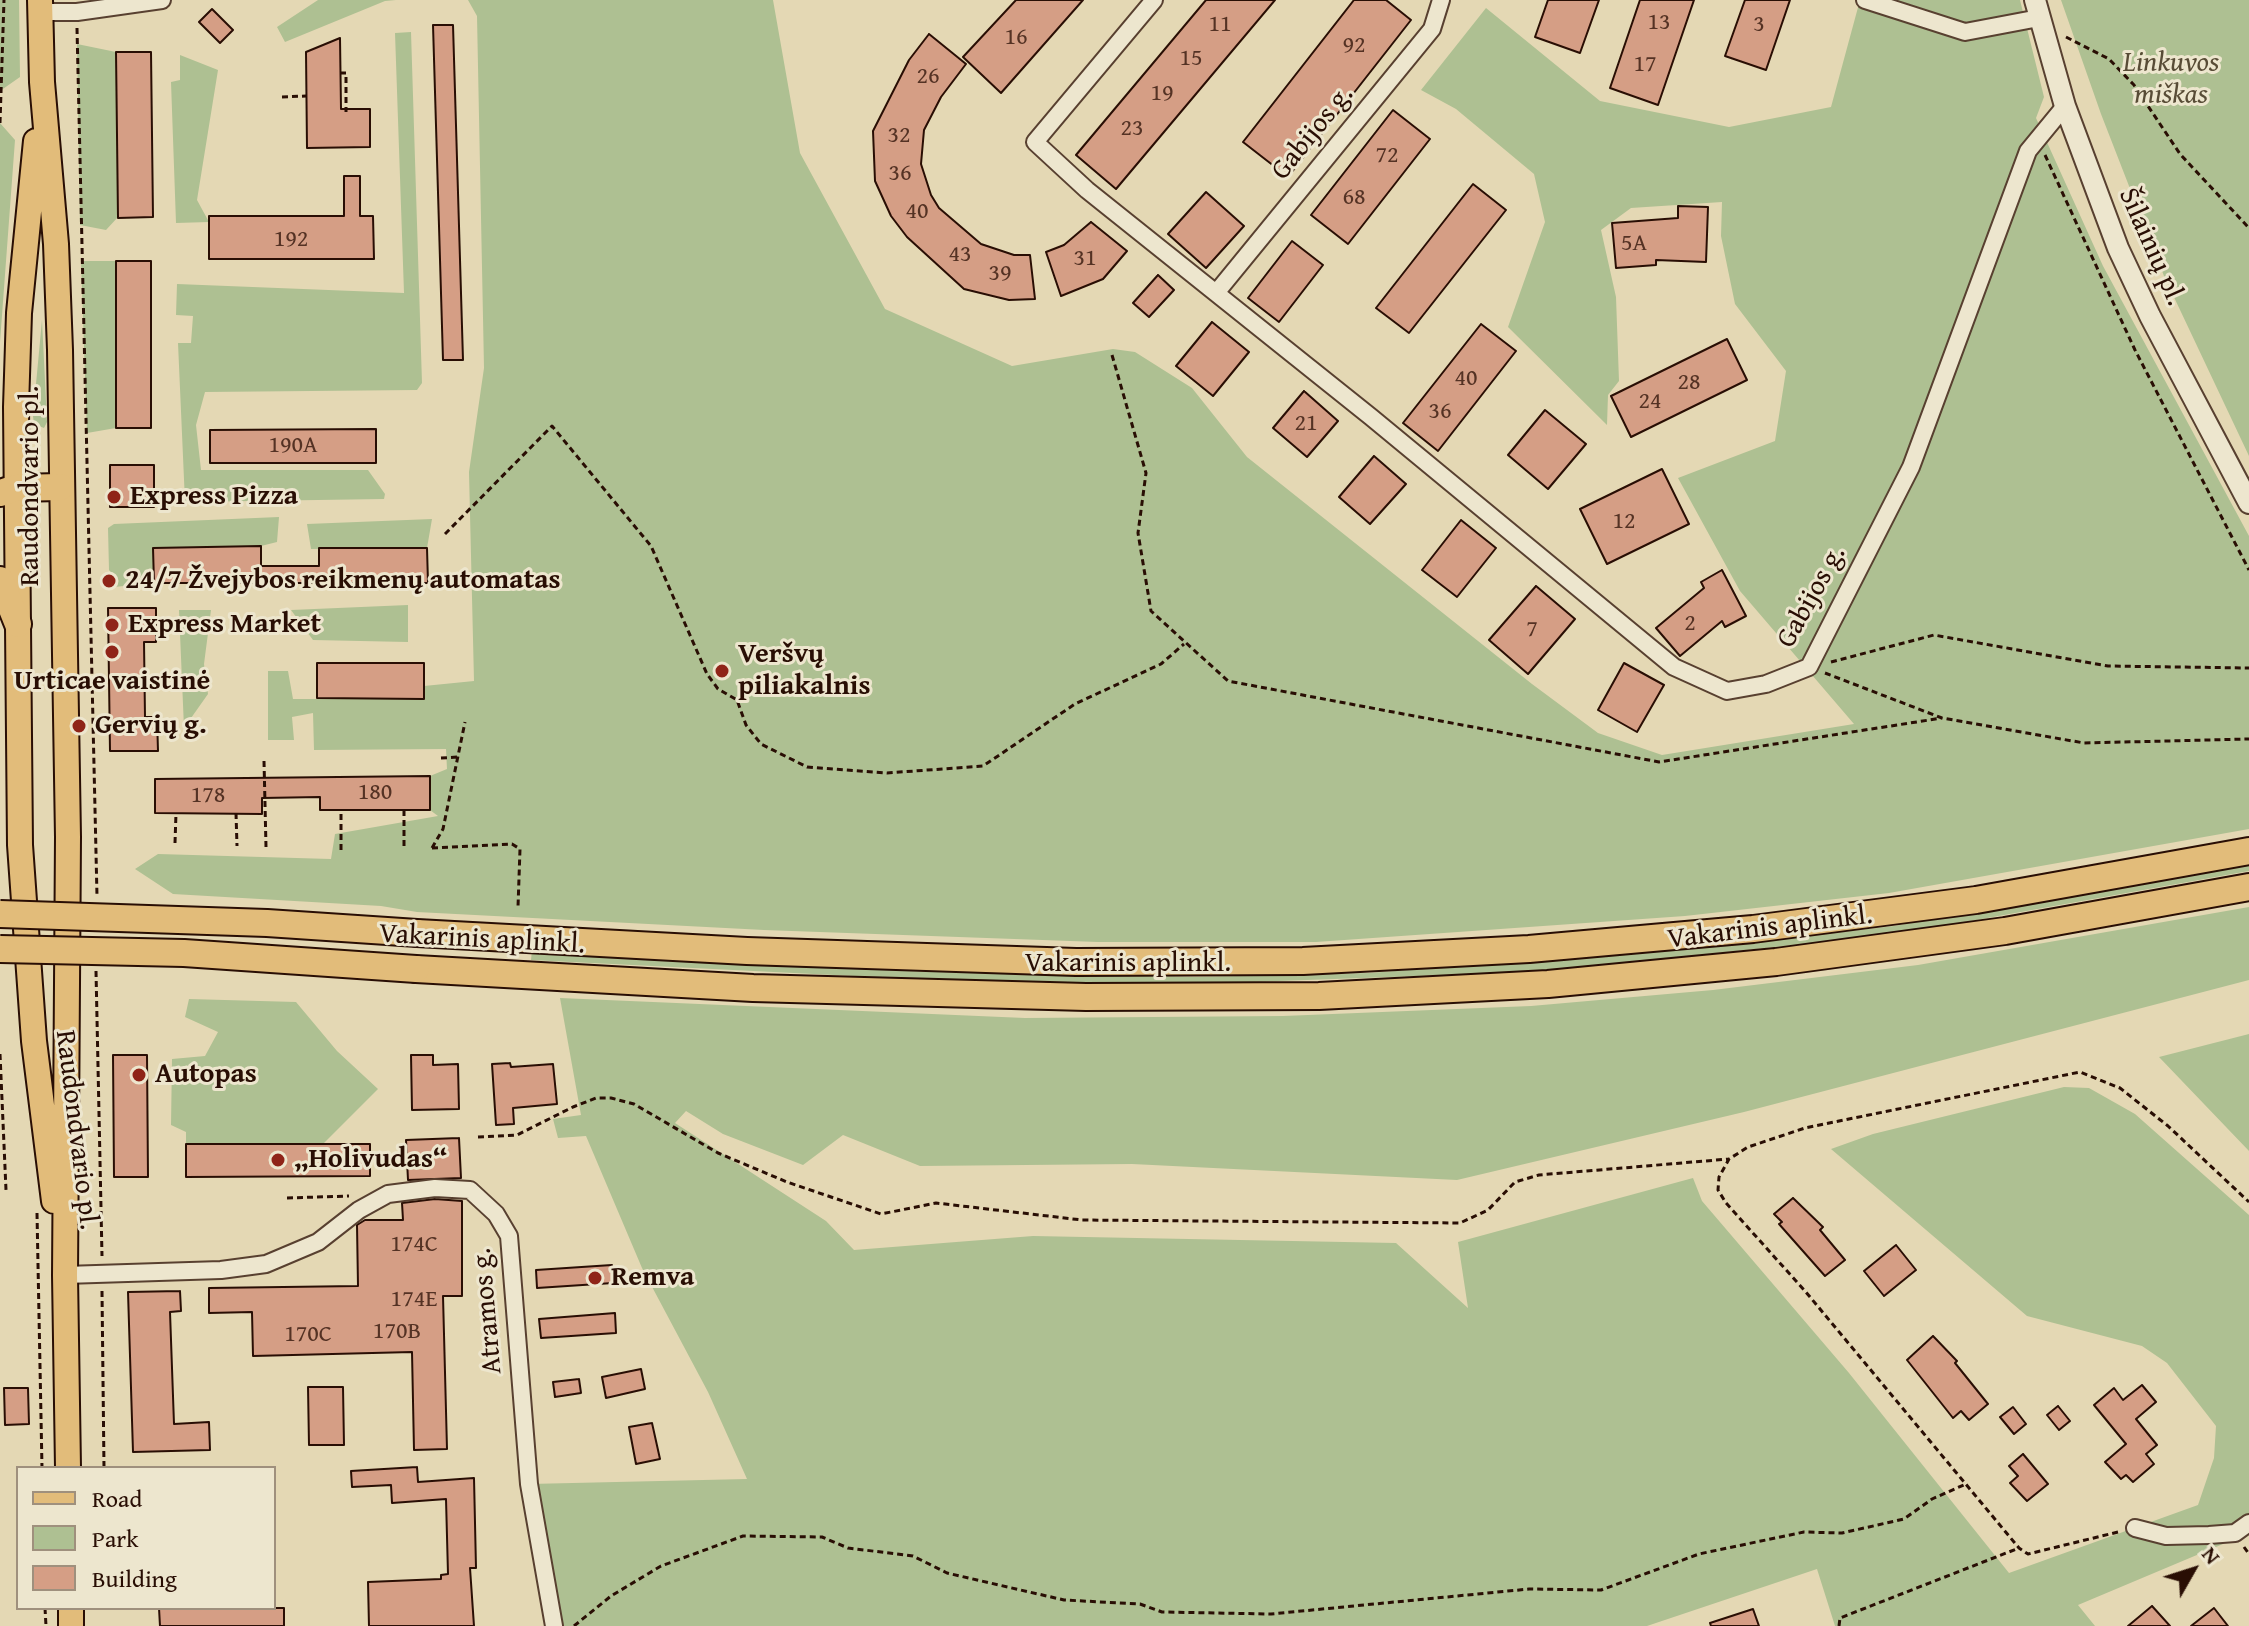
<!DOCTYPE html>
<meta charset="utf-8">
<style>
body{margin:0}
#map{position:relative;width:2249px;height:1626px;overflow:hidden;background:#e4d8b4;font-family:"Gentium Book Plus",serif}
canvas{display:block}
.legend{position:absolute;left:16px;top:1466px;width:260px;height:144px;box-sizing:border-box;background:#ede6ce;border:2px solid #9f907d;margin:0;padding:10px 14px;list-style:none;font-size:24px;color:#290e04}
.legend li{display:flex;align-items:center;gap:16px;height:40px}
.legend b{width:40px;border:2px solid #9f907d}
.north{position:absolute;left:2153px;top:1530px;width:80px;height:80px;-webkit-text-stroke:6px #ede6ce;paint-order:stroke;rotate:51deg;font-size:22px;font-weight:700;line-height:32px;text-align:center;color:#290e04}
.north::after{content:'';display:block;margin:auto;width:28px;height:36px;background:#290e04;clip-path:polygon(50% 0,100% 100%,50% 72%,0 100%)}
</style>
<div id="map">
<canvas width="2249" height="1626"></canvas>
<ul class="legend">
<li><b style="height:10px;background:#e2bc7a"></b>Road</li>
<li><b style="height:22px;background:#aec092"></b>Park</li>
<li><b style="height:22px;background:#d59e85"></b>Building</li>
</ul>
<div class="north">N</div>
</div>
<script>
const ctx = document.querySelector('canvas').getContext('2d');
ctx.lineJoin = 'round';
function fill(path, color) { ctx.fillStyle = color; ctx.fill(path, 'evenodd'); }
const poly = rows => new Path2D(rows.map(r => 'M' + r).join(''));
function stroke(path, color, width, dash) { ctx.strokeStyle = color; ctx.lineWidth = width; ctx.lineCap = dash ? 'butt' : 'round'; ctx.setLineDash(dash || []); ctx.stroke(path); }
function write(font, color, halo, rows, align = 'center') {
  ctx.font = font + ' "Gentium Book Plus",serif'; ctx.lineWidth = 6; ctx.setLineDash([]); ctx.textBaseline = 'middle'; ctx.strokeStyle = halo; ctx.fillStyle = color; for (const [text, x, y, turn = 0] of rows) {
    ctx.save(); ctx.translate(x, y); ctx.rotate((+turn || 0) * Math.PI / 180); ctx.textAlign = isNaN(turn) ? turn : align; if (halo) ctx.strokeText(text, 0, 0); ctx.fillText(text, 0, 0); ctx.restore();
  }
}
fill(poly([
 [0,0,19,0,20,77,0,91],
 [318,0,396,0,385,1,285,42,277,27],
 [468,0,773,0,800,153,885,309,1012,366,1113,349,1135,352,1192,388,1247,457,1532,684,1598,733,1662,755,1854,724,1740,591,1678,478,1775,441,1786,371,1735,304,1721,236,1722,202,1631,208,1601,230,1616,297,1619,381,1608,395,1607,425,1508,327,1545,222,1534,174,1456,109,1421,90,1486,8,1600,101,1729,127,1831,107,1860,0,2020,0,2044,97,2036,118,2103,266,2249,536,2249,829,1889,893,1685,916,1316,942,1098,942,764,930,417,912,381,906,173,894,135,869,158,854,331,859,335,834,438,816,430,810,430,776,447,769,446,749,314,750,313,713,292,717,294,740,268,740,268,671,288,671,293,699,424,699,424,686,474,681,469,472,484,368,477,16],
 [2061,0,2249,0,2249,456,2164,276,2101,114],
 [411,32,422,383,417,390,205,392,196,425,201,470,368,470,385,494,384,499,185,502,178,343,191,343,193,316,176,315,177,284,404,293,395,33],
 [77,44,116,52,118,217,106,230,80,225],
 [180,55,218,70,197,200,209,222,176,223,171,82,180,80],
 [0,123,15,140,0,342],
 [81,261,116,261,116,428,87,433],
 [42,320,47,422,44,428,34,424,33,416],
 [279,517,277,542,261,546,154,548,154,583,114,587,114,576,109,570,108,528,114,524],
 [432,519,427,548,311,549,307,524],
 [408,605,408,642,313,640,291,610],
 [179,610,211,610,204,664,208,694,184,728],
 [2249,864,2249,871,1893,935,1531,972,1194,984,935,980,531,960,532,950,696,962,935,972,1194,977,1369,973,1711,947,1894,926],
 [2249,907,2249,980,1744,1112,1457,1180,1132,1164,920,1166,843,1135,803,1165,723,1134,686,1111,675,1123,826,1221,854,1250,1033,1236,1396,1243,1468,1308,1458,1242,1693,1178,1702,1201,1849,1373,2009,1573,2198,1505,2214,1458,2216,1426,2167,1363,2142,1346,2027,1316,1831,1149,1873,1134,2064,1087,2089,1088,2135,1114,2249,1215,2249,1518,2223,1544,2078,1605,2095,1626,1835,1626,1817,1569,1647,1626,554,1626,529,1484,747,1479,708,1392,642,1268,586,1136,558,1138,553,1119,581,1115,560,998,1025,1018,1283,1016,1531,1006,1713,990,1918,965],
 [189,999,296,1002,337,1051,378,1089,323,1144,186,1144,186,1132,171,1125,172,1059,205,1056,218,1032,185,1017],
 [2249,1034,2249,1151,2159,1057]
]), '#aec092');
const building = poly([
 [1016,0,1083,0,1001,93,963,57,1016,0],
 [1206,0,1275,0,1116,189,1076,155,1206,0],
 [1354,0,1386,0,1411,20,1288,177,1243,142,1354,0],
 [1548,0,1599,0,1580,53,1535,37,1548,0],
 [1640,0,1694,0,1658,105,1610,88,1640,0],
 [1745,0,1790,0,1766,70,1725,56,1745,0],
 [212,9,233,30,220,43,199,22,212,9],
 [433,25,453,25,463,360,443,360,433,25],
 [929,34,966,64,941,97,924,130,921,164,931,195,939,208,981,244,1014,255,1030,255,1035,299,1009,300,964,289,907,237,891,216,875,181,873,131,909,60,929,34],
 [340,38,341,109,370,109,370,147,307,148,306,52,340,38],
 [116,52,151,52,153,217,118,218,116,52],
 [1393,110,1430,139,1348,244,1311,215,1393,110],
 [344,176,360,176,360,216,373,216,374,259,209,259,209,216,344,216,344,176],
 [1473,184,1506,210,1409,333,1376,308,1473,184],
 [1206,192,1244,226,1206,268,1168,234,1206,192],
 [1678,206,1708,207,1706,262,1656,260,1656,265,1616,268,1612,223,1678,218,1678,206],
 [1091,222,1127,251,1103,279,1061,296,1046,252,1064,245,1091,222],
 [1292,241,1323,265,1279,322,1248,298,1292,241],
 [116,261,151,261,151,428,116,428,116,261],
 [1158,275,1174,290,1149,317,1133,303,1158,275],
 [1212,322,1249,352,1213,396,1176,366,1212,322],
 [1481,324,1516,351,1438,451,1403,423,1481,324],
 [1727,339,1747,380,1631,437,1611,396,1727,339],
 [1304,391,1338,421,1307,457,1273,428,1304,391],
 [1545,410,1586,444,1548,489,1508,455,1545,410],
 [376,429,376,463,210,463,210,430,376,429],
 [1374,456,1406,484,1370,524,1339,497,1374,456],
 [110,465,154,465,154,507,110,507,110,465],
 [1662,469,1689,524,1607,564,1580,509,1662,469],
 [1461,520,1496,548,1457,597,1422,570,1461,520],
 [261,546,261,566,319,566,319,548,427,548,428,583,154,583,153,548,261,546],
 [1722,570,1746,616,1725,627,1722,621,1680,656,1656,628,1704,588,1701,582,1722,570],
 [1536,586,1575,619,1528,674,1489,640,1536,586],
 [108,608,156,608,156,642,144,642,145,717,157,717,158,751,110,751,108,608],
 [317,663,424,663,424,699,317,698,317,663],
 [1624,663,1664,685,1637,732,1598,710,1624,663],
 [430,776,430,810,320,810,320,797,262,798,262,814,155,813,155,779,430,776],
 [113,1055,147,1055,148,1177,114,1177,113,1055],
 [411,1055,433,1055,433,1065,458,1064,459,1109,412,1110,411,1055],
 [510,1063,511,1067,553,1064,557,1104,513,1108,514,1124,496,1125,492,1064,510,1063],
 [459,1138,461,1178,408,1180,406,1140,459,1138],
 [186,1144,370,1144,370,1176,186,1177,186,1144],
 [1793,1198,1823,1227,1820,1230,1845,1260,1825,1276,1779,1224,1782,1222,1774,1214,1793,1198],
 [435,1199,462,1201,462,1296,443,1296,447,1449,414,1450,412,1352,253,1356,252,1312,209,1313,209,1288,358,1286,357,1225,365,1220,403,1220,402,1203,435,1199],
 [1896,1245,1916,1270,1884,1296,1864,1271,1896,1245],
 [612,1265,613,1283,537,1288,536,1270,612,1265],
 [180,1291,181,1311,170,1312,174,1424,209,1422,210,1450,133,1452,128,1292,180,1291],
 [615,1313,616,1333,541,1338,539,1319,615,1313],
 [1933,1336,1957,1361,1955,1363,1988,1404,1969,1420,1961,1411,1953,1418,1907,1360,1933,1336],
 [641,1369,645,1389,606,1398,602,1377,641,1369],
 [579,1379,581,1393,555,1397,553,1382,579,1379],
 [2142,1385,2156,1402,2136,1419,2157,1445,2146,1454,2154,1464,2133,1482,2126,1475,2121,1479,2105,1462,2126,1444,2094,1405,2114,1388,2123,1400,2142,1385],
 [308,1387,343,1387,344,1445,309,1445,308,1387],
 [4,1388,28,1388,29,1424,5,1425,4,1388],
 [2058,1406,2070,1421,2059,1430,2047,1415,2058,1406],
 [2013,1407,2026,1424,2014,1434,2000,1417,2013,1407],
 [652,1423,660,1459,636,1464,629,1427,652,1423],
 [2023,1454,2048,1484,2027,1501,2010,1483,2018,1476,2009,1466,2023,1454],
 [417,1467,418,1482,474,1478,476,1568,470,1568,474,1626,369,1626,368,1582,441,1579,441,1575,448,1574,446,1499,392,1503,391,1485,352,1487,351,1471,417,1467],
 [2152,1606,2170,1626,2128,1626,2152,1606],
 [159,1608,284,1608,284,1626,160,1626,159,1608],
 [2214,1608,2228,1626,2191,1626,2214,1608],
 [1753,1609,1759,1626,1711,1626,1710,1623,1753,1609]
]);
fill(building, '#d59e85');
stroke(building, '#290e04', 2);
const minor = poly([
 [1154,0,1035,142,1087,190,1371,417,1674,667,1727,691,1766,684,1809,667,1911,467,2028,151,2065,106],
 [1865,0,1965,32,2039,18],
 [41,12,77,12,162,0],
 [1216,293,1432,29,1441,0],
 [65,1275,221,1270,266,1264,318,1242,359,1210,388,1194,435,1188,470,1190,496,1214,509,1236,529,1484,554,1626],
 [2135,1528,2166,1536,2209,1535,2235,1533,2249,1523]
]);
const tertiary = poly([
 [2035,0,2065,106,2118,248,2150,316,2249,503]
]);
const primary = poly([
 [40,0,42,82,56,244,60,350,68,837,65,1275,68,1468],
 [36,141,19,313,16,407,20,845,34,1041,54,1201],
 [71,1608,71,1626]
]);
const trunk = poly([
 [0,493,16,488,60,487],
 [0,580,18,624],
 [417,933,747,951,1076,962,1303,961,1529,949,1753,929,1976,900,2249,851],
 [416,969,753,988,1086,997,1319,996,1548,984,1776,962,2005,931,2249,887]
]);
stroke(minor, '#584030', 20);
stroke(tertiary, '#584030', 24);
stroke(primary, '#290e04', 28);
stroke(trunk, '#290e04', 30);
stroke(poly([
 [77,28,97,896],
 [2066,37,2109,59,2134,85,2180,154,2249,228],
 [340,73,346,73,346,112],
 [282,97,306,96],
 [0,123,4,0],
 [2045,155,2135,350,2249,570],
 [1112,355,1146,473,1138,533,1151,611,1228,681,1659,762,1942,718],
 [445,534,552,426,651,546,707,674,718,689,737,700,746,725,761,744,807,767,887,773,983,766,1075,704,1161,664,1184,644],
 [1831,662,1934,635,2108,666,2249,668],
 [1825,673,1942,718,2084,743,2249,739],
 [441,758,458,757],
 [264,761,266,847],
 [404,810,404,849],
 [236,813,237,846],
 [175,843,176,813],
 [432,848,512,844,520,849,518,907],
 [432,848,443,829,465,722],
 [341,850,341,810],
 [96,971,102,1256],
 [0,1054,6,1190],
 [478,1137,517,1135,573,1107,596,1098,611,1098,634,1104,718,1153,787,1182,881,1214,936,1203,1082,1220,1460,1223,1488,1210,1515,1182,1539,1175,1729,1159],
 [287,1198,349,1196],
 [37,1213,42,1468],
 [102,1291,104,1468],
 [2118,1532,2028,1554,2019,1548,1805,1291,1726,1203,1718,1190,1719,1177,1729,1159,1748,1147,1805,1128,2080,1072,2120,1088,2168,1126,2249,1202],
 [2244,1547,2249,1554],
 [45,1608,46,1626],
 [574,1626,611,1596,661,1566,743,1536,822,1537,848,1548,913,1556,947,1573,1064,1600,1140,1604,1162,1612,1271,1614,1529,1589,1601,1590,1699,1554,1804,1532,1842,1533,1904,1519,1932,1499,1966,1484],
 [1839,1626,1840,1618,2019,1548]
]), '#290e04', 3, [6, 4]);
stroke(minor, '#ede6ce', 16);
stroke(tertiary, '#ede6ce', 20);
stroke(primary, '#e2bc7a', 24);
stroke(trunk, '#e2bc7a', 26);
const trunkBridge = poly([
 [0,914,267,923,417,933],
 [0,949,184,953,416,969]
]);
stroke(trunkBridge, '#290e04', 30, []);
stroke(trunkBridge, '#e2bc7a', 26);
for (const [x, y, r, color] of [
 [114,497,8,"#8f2418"],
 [109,581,8,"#8f2418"],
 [112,625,8,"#8f2418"],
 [112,652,8,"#8f2418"],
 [722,671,8,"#8f2418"],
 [79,726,8,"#8f2418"],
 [139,1075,8,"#8f2418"],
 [278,1160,8,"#8f2418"],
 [595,1278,8,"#8f2418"]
]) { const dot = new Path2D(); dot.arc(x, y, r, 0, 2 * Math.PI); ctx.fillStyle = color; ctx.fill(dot); stroke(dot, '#ede6ce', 3); }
write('24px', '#543224', null, [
 ["13",1659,23],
 ["11",1220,25],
 ["3",1759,25],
 ["16",1016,38],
 ["92",1354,46],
 ["15",1191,59],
 ["17",1645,65],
 ["26",928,77],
 ["19",1162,94],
 ["23",1132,129],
 ["32",899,136],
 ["72",1387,156],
 ["36",900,174],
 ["68",1354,198],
 ["40",917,212],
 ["192",291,240],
 ["5A",1634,244],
 ["43",960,255],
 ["31",1085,259],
 ["39",1000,274],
 ["40",1466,379],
 ["28",1689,383],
 ["24",1650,402],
 ["36",1440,412],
 ["21",1306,424],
 ["190A",293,446],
 ["12",1624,522],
 ["2",1690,624],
 ["7",1532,630],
 ["180",375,793],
 ["178",208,796],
 ["174C",414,1245],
 ["174E",414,1300],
 ["170B",397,1332],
 ["170C",308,1335]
]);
write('italic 28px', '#584c36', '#ede6ce', [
 ["Linkuvos",2171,64],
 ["miškas",2171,96]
]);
write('28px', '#290e04', '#ede6ce', [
 ["Gabijos g.",1313,133,-51],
 ["Šilainių pl.",2151,247,66],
 ["Raudondvario pl.",31,486,-90],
 ["Gabijos g.",1812,597,-61],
 ["Vakarinis aplinkl.",1770,928,-7],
 ["Vakarinis aplinkl.",482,940,3],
 ["Vakarinis aplinkl.",1128,964],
 ["Raudondvario pl.",76,1130,83],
 ["Atramos g.",488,1311,-95]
]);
write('bold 28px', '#290e04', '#ede6ce', [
 ["Express Pizza",130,497],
 ["24/7 Žvejybos reikmenų automatas",125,581],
 ["Express Market",128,625],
 ["Veršvų",738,655],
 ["piliakalnis",738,687],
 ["Urticae vaistinė",112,682,"center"],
 ["Gervių g.",95,726],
 ["Autopas",155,1075],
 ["„Holivudas“",294,1160],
 ["Remva",611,1278]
], 'left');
</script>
